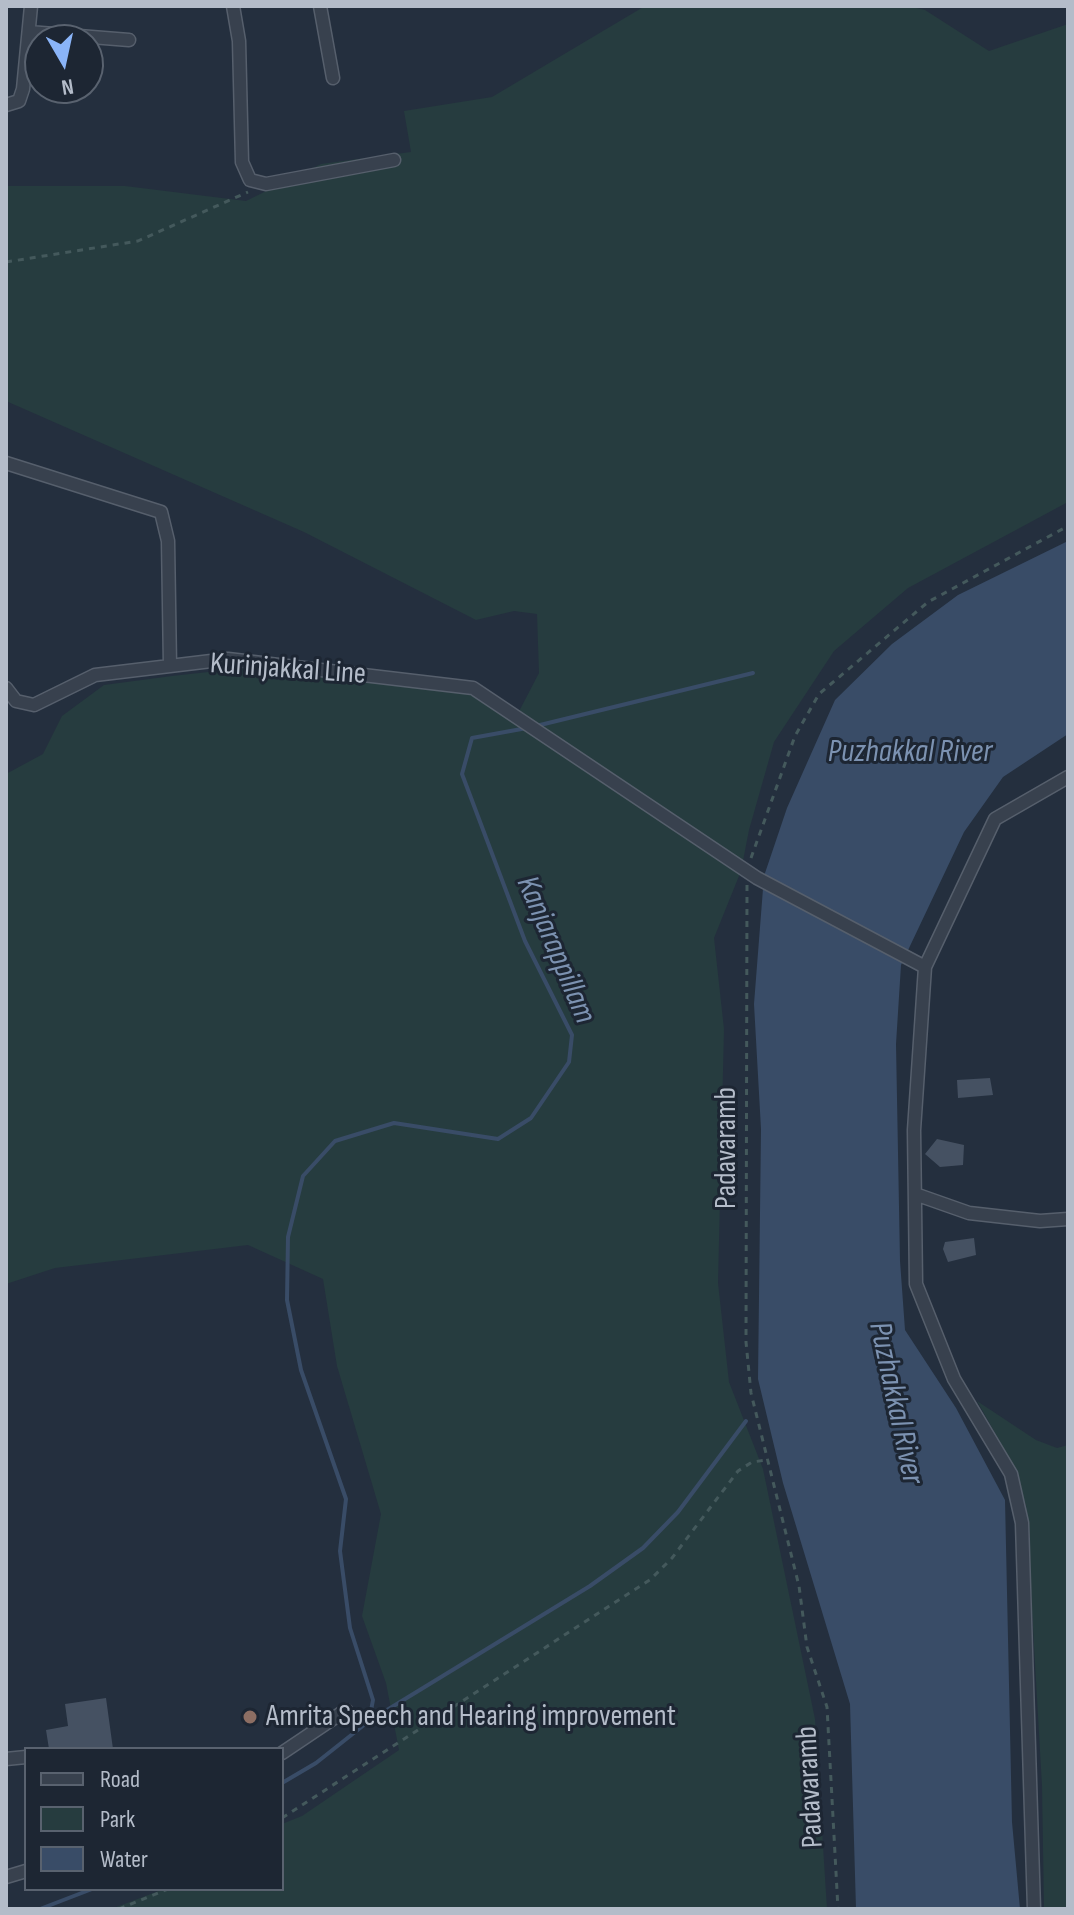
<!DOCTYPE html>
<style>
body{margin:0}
#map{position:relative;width:1074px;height:1915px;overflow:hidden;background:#242f3e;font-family:"Sofia Sans Condensed",sans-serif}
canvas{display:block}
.frame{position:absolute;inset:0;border:8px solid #b4bcc9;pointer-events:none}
.legend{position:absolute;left:24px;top:1747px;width:260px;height:144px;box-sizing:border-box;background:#1d2633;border:2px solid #59626f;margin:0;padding:10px 14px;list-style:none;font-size:24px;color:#b4bcc9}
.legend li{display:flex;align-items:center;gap:16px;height:40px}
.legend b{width:40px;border:2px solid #59626f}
.north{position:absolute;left:24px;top:24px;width:80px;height:80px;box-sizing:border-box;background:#1d2633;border:2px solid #59626f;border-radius:50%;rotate:171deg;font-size:22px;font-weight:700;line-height:32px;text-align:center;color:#b4bcc9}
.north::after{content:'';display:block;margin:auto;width:28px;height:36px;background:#8ab4f8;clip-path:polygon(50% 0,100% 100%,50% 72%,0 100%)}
</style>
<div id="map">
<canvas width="1074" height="1915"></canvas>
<div class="frame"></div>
<ul class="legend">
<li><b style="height:10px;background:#38414e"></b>Road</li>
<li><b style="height:22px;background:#263c3f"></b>Park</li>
<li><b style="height:22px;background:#394c67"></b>Water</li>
</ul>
<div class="north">N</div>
</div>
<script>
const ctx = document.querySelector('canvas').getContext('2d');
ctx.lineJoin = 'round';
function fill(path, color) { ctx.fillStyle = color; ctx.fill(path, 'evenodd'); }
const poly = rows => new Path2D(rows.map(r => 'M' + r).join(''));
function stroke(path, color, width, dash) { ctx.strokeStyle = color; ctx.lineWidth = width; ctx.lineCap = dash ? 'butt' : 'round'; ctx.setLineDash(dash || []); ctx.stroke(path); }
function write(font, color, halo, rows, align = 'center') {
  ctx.font = font + ' "Sofia Sans Condensed",sans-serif'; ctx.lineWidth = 6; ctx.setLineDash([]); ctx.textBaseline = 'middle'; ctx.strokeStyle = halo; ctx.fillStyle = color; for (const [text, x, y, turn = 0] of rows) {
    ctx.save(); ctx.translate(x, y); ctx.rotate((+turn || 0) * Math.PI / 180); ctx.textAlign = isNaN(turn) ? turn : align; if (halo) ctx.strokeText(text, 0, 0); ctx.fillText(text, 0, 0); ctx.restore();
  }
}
fill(poly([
 [645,6,908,6,925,10,989,51,1068,24,1068,502,908,588,834,651,774,742,749,830,741,871,714,938,724,1029,718,1283,729,1382,763,1469,815,1719,827,1909,111,1909,164,1889,282,1889,282,1824,302,1816,399,1750,386,1683,362,1616,381,1514,337,1366,323,1279,248,1245,55,1268,6,1284,6,774,43,754,62,716,104,685,172,676,245,668,475,694,514,721,539,673,537,614,514,611,476,620,304,532,6,401,6,186,125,186,246,201,321,164,411,152,404,111,492,97],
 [977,1401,1036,1440,1057,1448,1068,1445,1068,1909,1044,1909,1042,1786,1026,1505,1008,1456]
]), '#263c3f');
fill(poly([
 [1068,541,1068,734,1003,777,964,832,901,965,896,1044,900,1261,905,1330,956,1408,1005,1500,1012,1822,1020,1909,856,1909,850,1704,783,1483,758,1379,761,1129,754,1004,764,876,787,808,835,700,892,644,958,595]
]), '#394c67');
stroke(poly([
 [536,726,753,673],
 [369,1721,590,1586,643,1548,678,1512,746,1421],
 [282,1783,316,1763,369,1721,373,1700,350,1628,340,1551,346,1499,301,1370,287,1300,288,1237,303,1176,335,1141,394,1123,498,1139,531,1118,569,1062,572,1035,525,941,462,774,472,738,527,728],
 [40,1909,92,1889]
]), '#394c67', 4);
fill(poly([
 [990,1078,993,1095,958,1098,957,1080],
 [937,1139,964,1145,963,1165,940,1167,925,1154],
 [974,1238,976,1255,948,1262,943,1249,945,1242],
 [106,1698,113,1749,49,1749,46,1730,68,1726,65,1704]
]), '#455162');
const street = poly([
 [233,6,239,41,242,162,250,180,266,184,394,160],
 [320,6,333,78],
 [29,32,129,40],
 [6,105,19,101,23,89,31,6],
 [6,463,161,512,168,541,170,666],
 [6,688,16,701,34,705,95,675,228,659,473,688,757,878,925,967],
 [915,1194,969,1213,1040,1221,1068,1219],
 [282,1753,346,1710],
 [6,1759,26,1757],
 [6,1877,26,1871],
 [1034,1909,1022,1523,1011,1474,954,1379,916,1284,914,1130,925,967,995,819,1068,777]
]);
stroke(street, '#565f6c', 15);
stroke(poly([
 [6,262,138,241,248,192],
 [751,858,795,736,819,694,928,602,1068,526],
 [747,885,746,1342,751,1393,799,1586,807,1647,827,1707,838,1909],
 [282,1818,651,1579,672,1558,738,1471,752,1462,767,1460],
 [119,1909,168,1889]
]), '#44595c', 3, [6, 6]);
stroke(street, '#38414e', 12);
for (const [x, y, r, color] of [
 [250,1717,8,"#8d6e63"]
]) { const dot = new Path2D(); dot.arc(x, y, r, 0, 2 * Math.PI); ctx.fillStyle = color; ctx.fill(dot); stroke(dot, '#1d2633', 3); }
write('30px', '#b4bcc9', '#1d2633', [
 ["Kurinjakkal Line",288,670,4],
 ["Padavaramb",727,1148,-90],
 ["Padavaramb",811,1787,-93]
]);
write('30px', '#b4bcc9', '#1d2633', [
 ["Amrita Speech and Hearing improvement",266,1717]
], 'left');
write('italic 32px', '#7c92b1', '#1d2633', [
 ["Puzhakkal River",910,753],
 ["Kanjarappillam",555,950,67],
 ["Puzhakkal River",895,1403,78]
]);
</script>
